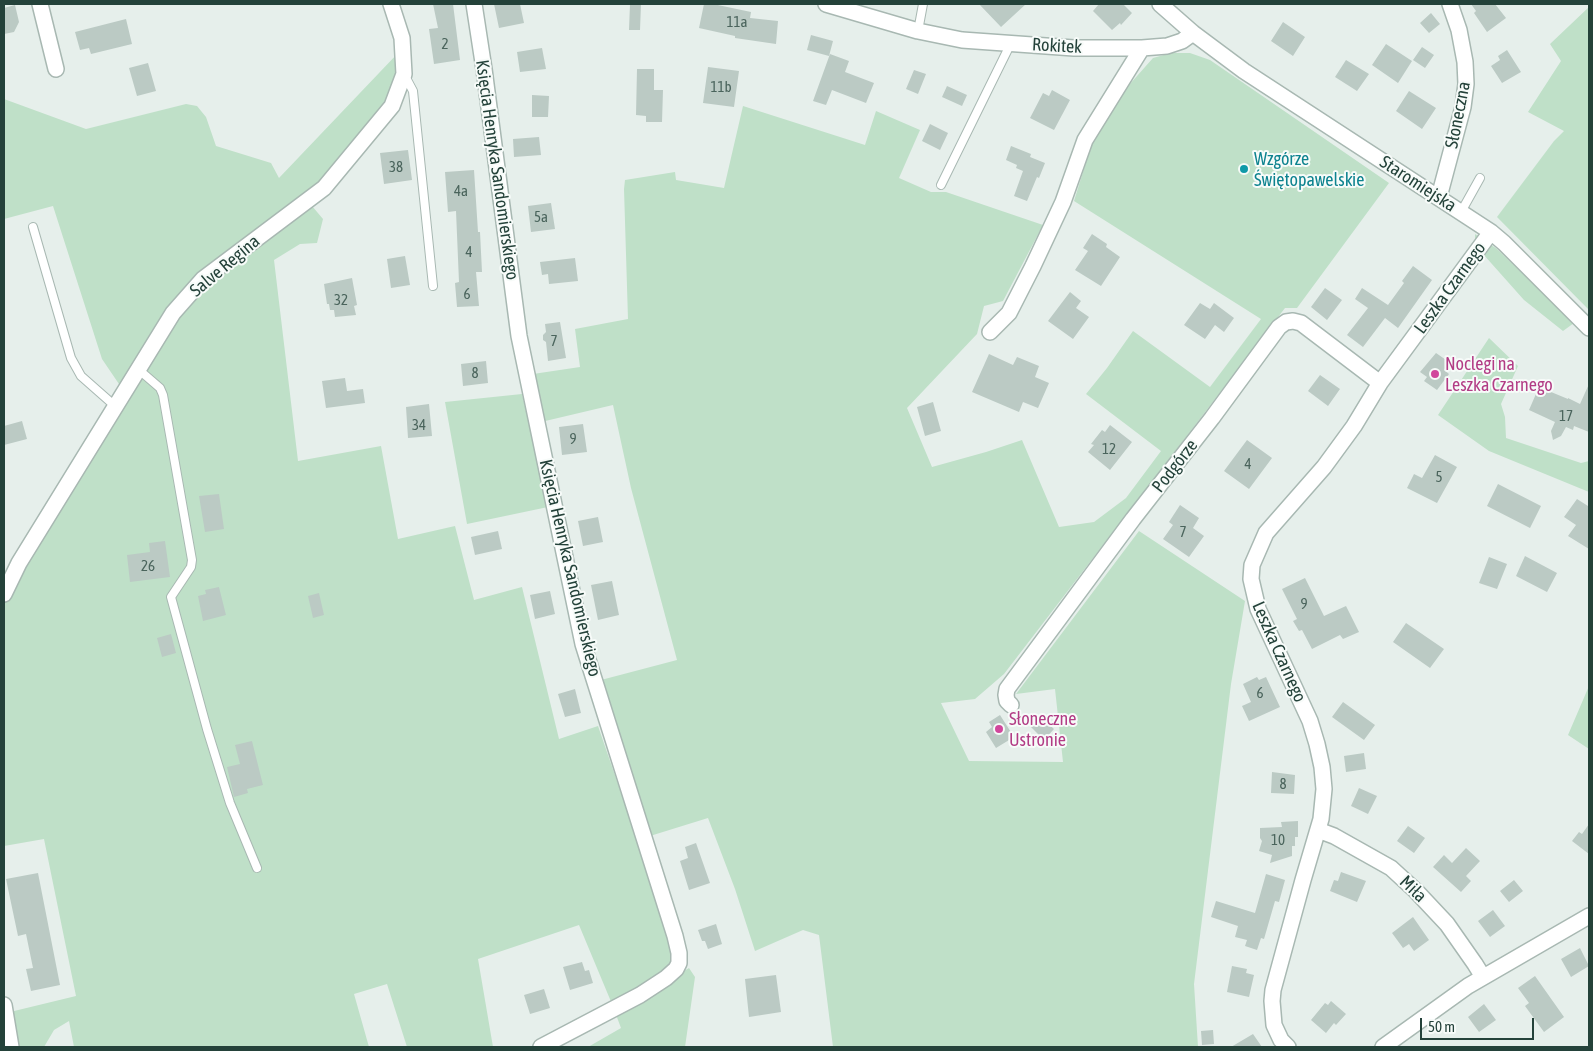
<!DOCTYPE html>
<meta charset="utf-8">
<style>
body{margin:0}
#map{position:relative;width:1593px;height:1051px;overflow:hidden;background:#e6efeb;font-family:"Asap Condensed",sans-serif}
canvas{display:block}
.frame{position:absolute;inset:0;border:5px solid #24423a;pointer-events:none}
.scale{position:absolute;left:1420px;top:1018px;width:114px;height:22px;box-sizing:border-box;border:2px solid #24423a;border-top:0;padding-left:6px;font-size:15px;line-height:18px;white-space:nowrap;color:#24423a;-webkit-text-stroke:4px #f7fbf9;paint-order:stroke}
</style>
<div id="map">
<canvas width="1593" height="1051"></canvas>
<div class="frame"></div>
<div class="scale">50 m</div>
</div>
<script>
const ctx = document.querySelector('canvas').getContext('2d');
ctx.lineJoin = 'round';
function fill(path, color) { ctx.fillStyle = color; ctx.fill(path, 'evenodd'); }
const poly = rows => new Path2D(rows.map(r => 'M' + r).join(''));
function stroke(path, color, width, dash) { ctx.strokeStyle = color; ctx.lineWidth = width; ctx.lineCap = dash ? 'butt' : 'round'; ctx.setLineDash(dash || []); ctx.stroke(path); }
function write(font, color, halo, rows, align = 'center') {
  ctx.font = font + ' "Asap Condensed",sans-serif'; ctx.lineWidth = 4; ctx.setLineDash([]); ctx.textBaseline = 'middle'; ctx.strokeStyle = halo; ctx.fillStyle = color; for (const [text, x, y, turn = 0] of rows) {
    ctx.save(); ctx.translate(x, y); ctx.rotate((+turn || 0) * Math.PI / 180); ctx.textAlign = isNaN(turn) ? turn : align; if (halo) ctx.strokeText(text, 0, 0); ctx.fillText(text, 0, 0); ctx.restore();
  }
}
fill(poly([
 [1589,7,1589,310,1497,217,1554,141,1564,131,1528,112,1561,61,1550,44],
 [399,52,399,73,387,103,323,182,201,273,121,387,102,359,53,206,4,219,4,99,86,129,186,104,197,106,206,117,216,146,271,163,279,178],
 [1171,53,1190,53,1210,60,1389,183,1297,308,1285,308,1004,674,975,699,941,703,969,761,1063,762,1055,689,1016,694,1139,531,1245,601,1231,684,1194,984,1198,1047,833,1047,819,935,803,930,755,951,735,889,708,818,650,836,601,680,677,660,631,488,613,405,541,422,533,374,580,367,575,329,628,319,624,189,625,180,675,172,676,180,724,188,743,106,865,145,876,111,920,130,899,178,931,192,946,192,1043,225,1003,301,984,306,977,334,907,408,932,467,986,452,1022,440,1059,527,1094,522,1126,498,1161,451,1086,394,1107,368,1133,331,1210,387,1261,319,1074,201,1092,143,1129,85,1153,58],
 [312,206,323,219,317,243,300,244,274,260,298,461,381,446,398,539,455,526,474,600,522,587,559,739,598,726,670,935,675,957,663,976,612,1004,579,925,478,959,493,1047,407,1047,387,984,354,994,369,1047,74,1047,69,1021,54,1030,44,1047,16,1047,10,1012,76,996,44,839,4,846,4,604,23,564,178,316,207,281],
 [1475,234,1497,249,1574,323,1563,331,1524,300,1475,245],
 [1489,338,1518,366,1501,404,1505,417,1506,438,1581,463,1589,461,1589,492,1489,451,1438,415],
 [522,394,548,507,467,524,445,402],
 [1589,686,1589,749,1568,735],
 [689,968,695,977,685,1047,588,1047,621,1028,615,1012]
]), '#bfe0c8');
fill(poly([
 [433,4,453,4,460,60,434,64,429,29,438,28],
 [494,4,520,4,524,23,499,28],
 [630,4,641,4,640,30,629,30],
 [704,4,713,4,751,12,750,18,778,21,776,44,735,38,735,36,699,28],
 [979,4,1026,4,1001,27],
 [1099,4,1123,4,1132,13,1121,25,1120,23,1112,30,1093,11],
 [1471,4,1495,4,1506,18,1487,32,1474,13,1476,11],
 [15,5,19,22,14,32,4,34,4,8],
 [1431,13,1440,24,1429,33,1420,23],
 [126,19,132,44,91,54,89,48,80,50,75,32],
 [1283,22,1305,37,1293,56,1271,41],
 [811,35,833,41,829,56,807,50],
 [1386,44,1412,61,1398,83,1372,65],
 [1422,47,1434,55,1425,68,1413,60],
 [542,48,546,69,520,72,517,52],
 [1507,50,1521,72,1502,83,1491,66,1500,60,1498,56],
 [830,54,849,61,845,72,874,83,866,103,832,90,826,105,813,101],
 [1346,60,1369,74,1357,91,1335,77],
 [148,63,156,91,137,96,129,68],
 [708,67,739,71,734,107,703,103],
 [637,69,654,69,654,90,663,90,662,122,646,122,646,116,636,115],
 [914,70,926,74,918,94,906,89],
 [947,86,967,95,962,106,942,97],
 [1052,90,1070,100,1054,130,1030,118,1043,93,1049,96],
 [1409,91,1436,108,1422,129,1396,111],
 [532,95,549,96,548,117,532,117],
 [930,124,948,133,940,150,922,141],
 [539,137,541,155,514,157,513,139],
 [1011,146,1031,154,1030,157,1045,163,1039,178,1037,177,1027,201,1014,196,1023,171,1016,168,1017,165,1006,160],
 [408,150,412,180,384,184,380,153],
 [474,170,478,232,480,232,482,272,476,272,479,306,457,307,455,283,459,282,456,211,448,212,445,172],
 [551,203,555,229,531,232,528,206],
 [1092,234,1107,244,1106,247,1120,257,1101,286,1075,270,1088,251,1083,248],
 [405,256,410,285,391,288,387,259],
 [575,258,578,281,549,284,548,274,542,275,540,262],
 [1413,266,1432,280,1398,328,1385,318,1363,347,1347,335,1368,308,1355,299,1362,288,1388,305,1404,283,1402,281],
 [352,278,357,305,354,306,356,315,335,317,334,310,330,310,329,304,327,304,324,284],
 [1325,288,1342,300,1327,320,1311,307],
 [1070,292,1081,301,1076,308,1089,317,1073,339,1048,321],
 [1200,303,1210,309,1214,303,1234,318,1224,332,1215,325,1205,339,1184,325],
 [560,322,566,358,548,361,546,342,543,340,543,335,546,332,545,324],
 [1436,353,1449,362,1444,370,1449,374,1437,390,1424,381,1427,377,1420,372],
 [989,354,1013,365,1017,357,1039,366,1035,377,1049,383,1038,408,1023,402,1019,412,972,392],
 [486,361,488,383,463,386,461,364],
 [1320,375,1340,389,1328,406,1308,391],
 [345,378,347,391,363,389,365,403,326,408,322,381],
 [1589,384,1589,432,1574,426,1573,430,1566,427,1561,436,1553,440,1551,431,1555,422,1529,410,1539,387,1568,399,1568,398,1580,404],
 [933,402,941,431,925,436,917,407],
 [429,404,432,436,408,438,406,407],
 [22,421,27,439,4,445,4,426],
 [583,424,587,452,562,455,559,427],
 [1110,425,1132,442,1110,470,1088,452,1094,445,1091,444,1102,430,1105,432],
 [1247,440,1272,458,1249,489,1224,471],
 [1435,455,1457,467,1437,503,1407,488,1414,474,1422,478],
 [1498,484,1541,506,1530,528,1487,506],
 [219,494,224,529,205,532,199,496],
 [1577,499,1588,506,1589,504,1589,549,1568,536,1576,525,1564,517],
 [1180,505,1199,518,1193,528,1204,536,1189,557,1163,539,1173,525,1169,522],
 [598,517,603,542,583,546,578,521],
 [498,531,502,549,475,555,471,537],
 [165,541,170,577,130,582,127,555,150,552,149,543],
 [1525,556,1557,573,1547,592,1516,576],
 [1489,557,1507,564,1497,589,1479,583],
 [1305,578,1324,616,1346,606,1359,632,1343,639,1340,635,1312,649,1302,630,1299,631,1293,621,1297,619,1282,589],
 [612,581,619,615,598,620,591,585],
 [219,587,226,615,203,621,198,596,206,594,205,590],
 [550,591,555,614,535,619,530,595],
 [319,593,324,615,313,618,308,596],
 [1406,623,1444,649,1430,668,1393,642],
 [171,634,176,653,162,657,157,638],
 [1257,677,1259,680,1266,677,1280,707,1249,721,1242,706,1251,702,1243,684],
 [575,689,581,713,565,717,558,694],
 [1343,702,1375,725,1364,740,1332,717],
 [1000,715,1014,737,996,748,986,732,992,727,989,722],
 [1041,717,1054,729,1044,740,1031,727],
 [252,741,263,785,247,789,248,793,234,797,227,767,240,764,235,745],
 [1364,753,1366,769,1346,772,1344,756],
 [1272,772,1295,775,1294,794,1271,793],
 [1359,788,1377,796,1368,814,1351,806],
 [1298,821,1298,837,1295,837,1295,846,1292,846,1292,856,1270,863,1272,855,1259,851,1262,841,1260,838,1260,828,1282,827,1281,822],
 [1589,824,1589,854,1572,841,1579,832,1582,834],
 [1408,826,1425,838,1414,853,1397,841],
 [696,843,710,883,689,890,680,861,688,858,685,847],
 [1466,848,1480,861,1466,876,1471,881,1461,892,1433,867,1444,855,1452,863],
 [1341,872,1366,881,1357,902,1330,891,1334,880,1338,881],
 [38,873,60,985,31,991,26,969,33,968,26,934,18,936,6,879],
 [1266,874,1285,880,1279,902,1275,901,1264,939,1261,938,1257,950,1245,946,1247,940,1235,937,1238,926,1211,917,1216,901,1255,913],
 [1514,880,1523,891,1509,902,1500,891],
 [1493,910,1505,926,1490,937,1478,921],
 [1413,917,1429,940,1414,951,1409,944,1403,948,1392,933],
 [716,924,722,944,708,949,705,941,702,941,698,930],
 [1580,948,1589,966,1571,977,1561,959],
 [582,962,585,971,589,970,593,983,570,990,563,967],
 [1232,966,1247,969,1246,973,1254,975,1249,997,1227,992],
 [776,975,781,1012,749,1017,745,979],
 [1535,976,1564,1017,1544,1032,1525,1006,1529,1003,1518,988],
 [544,989,550,1008,530,1014,524,995],
 [1331,1001,1346,1014,1336,1025,1334,1023,1326,1033,1311,1020,1325,1003,1328,1005],
 [1484,1004,1496,1020,1479,1032,1468,1017],
 [1213,1030,1214,1044,1202,1045,1201,1031],
 [1253,1034,1262,1047,1231,1047]
]), '#bbcac4');
const service = poly([
 [918,31,923,4],
 [405,76,413,91,433,286],
 [941,185,1011,43],
 [1461,212,1480,178],
 [33,227,71,358,81,376,115,406],
 [138,369,160,388,163,395,192,560,191,567,171,597,207,729,230,803,257,868]
]);
const minor = poly([
 [40,4,56,69],
 [474,4,484,69,519,336,583,644,675,936,679,953,679,963,676,969,666,978,640,995,541,1047],
 [826,4,918,31,962,40,1074,48,1142,48,1167,46,1182,41,1193,33],
 [1160,4,1193,33,1244,71,1491,232,1504,243,1589,328],
 [1439,197,1463,107,1466,84,1465,62,1459,30,1450,4],
 [990,332,1009,313,1033,266,1063,202,1085,140,1142,48],
 [4,594,19,563,173,313,203,279,324,188,392,106,404,74,402,38,391,4],
 [1011,705,1007,701,1006,695,1007,689,1133,519,1212,418,1279,327,1286,322,1293,321,1301,323,1380,383],
 [1318,830,1334,836,1391,868,1416,891,1447,924,1475,964,1483,977],
 [4,1005,11,1047],
 [1288,1047,1281,1040,1274,1025,1272,1001,1273,990,1303,880,1321,819,1324,789,1322,767,1317,744,1310,721,1258,609,1251,579,1252,565,1266,533,1324,467,1354,426,1380,383,1491,232],
 [1383,1047,1468,986,1589,916]
]);
stroke(service, '#a8b8b2', 10);
stroke(minor, '#a8b8b2', 18);
stroke(service, '#fff', 8);
stroke(minor, '#fff', 15);
for (const [x, y, r, color] of [
 [1244,169,5,"#0f9aa8"],
 [1435,374,5,"#d1479c"],
 [999,729,5,"#d1479c"]
]) { const dot = new Path2D(); dot.arc(x, y, r, 0, 2 * Math.PI); ctx.fillStyle = color; ctx.fill(dot); stroke(dot, '#f7fbf9', 2); }
write('15px', '#4a645c', null, [
 ["11a",737,22],
 ["2",445,44],
 ["11b",721,87],
 ["38",396,167],
 ["4a",461,191],
 ["5a",541,217],
 ["4",469,252],
 ["6",467,294],
 ["32",341,300],
 ["7",554,341],
 ["8",475,373],
 ["17",1566,416],
 ["34",419,425],
 ["9",573,439],
 ["12",1109,449],
 ["4",1248,464],
 ["5",1439,477],
 ["7",1183,532],
 ["26",148,566],
 ["9",1304,604],
 ["6",1260,693],
 ["8",1283,784],
 ["10",1278,840]
]);
write('18px', '#24423a', '#f7fbf9', [
 ["Rokitek",1057,46,3],
 ["Słoneczna",1458,115,-79],
 ["Księcia Henryka Sandomierskiego",497,170,82],
 ["Staromiejska",1418,184,33],
 ["Salve Regina",225,266,-40],
 ["Leszka Czarnego",1450,288,-54],
 ["Podgórze",1175,466,-52],
 ["Księcia Henryka Sandomierskiego",570,568,77],
 ["Leszka Czarnego",1279,652,66],
 ["Miła",1413,889,44]
]);
write('18px', '#0d838f', '#f7fbf9', [
 ["Wzgórze",1254,159],
 ["Świętopawelskie",1254,180]
], 'left');
write('18px', '#b23c85', '#f7fbf9', [
 ["Noclegi na",1445,364],
 ["Leszka Czarnego",1445,385],
 ["Słoneczne",1009,719],
 ["Ustronie",1009,740]
], 'left');
</script>
